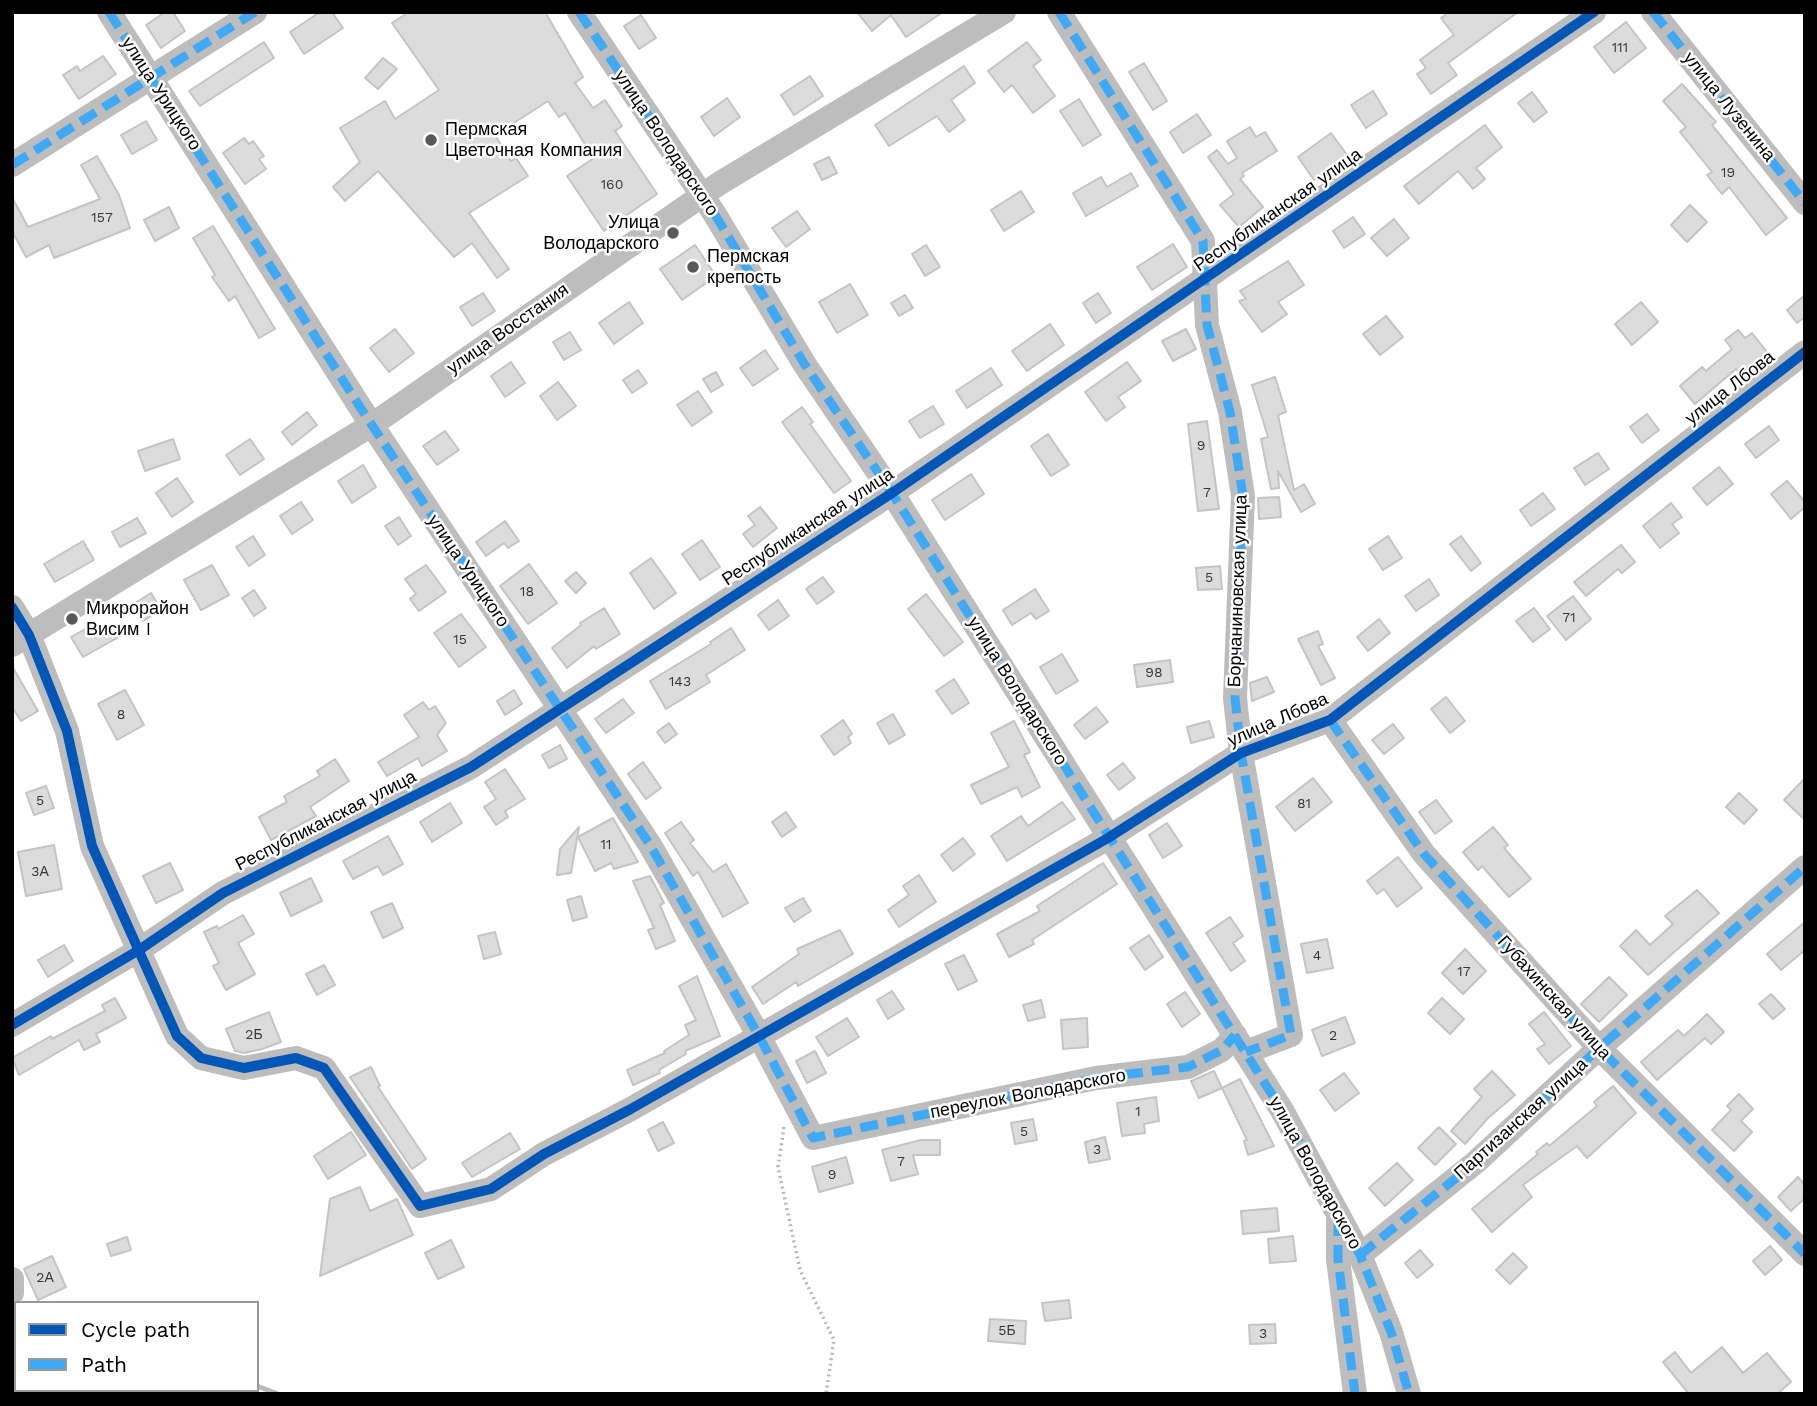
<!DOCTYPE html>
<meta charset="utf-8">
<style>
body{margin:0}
#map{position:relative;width:1817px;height:1406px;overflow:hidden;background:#fff;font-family:"Work Sans",sans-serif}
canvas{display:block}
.frame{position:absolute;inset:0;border:14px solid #000;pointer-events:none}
.legend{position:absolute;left:14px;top:1301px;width:245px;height:91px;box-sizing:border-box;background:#fff;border:2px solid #999;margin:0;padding:9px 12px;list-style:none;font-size:21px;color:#000}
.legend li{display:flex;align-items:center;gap:14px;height:35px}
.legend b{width:35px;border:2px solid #999}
</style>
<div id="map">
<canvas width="1817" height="1406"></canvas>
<div class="frame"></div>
<ul class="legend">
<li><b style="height:9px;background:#0057b8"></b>Cycle path</li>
<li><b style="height:9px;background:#3fa9f5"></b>Path</li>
</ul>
</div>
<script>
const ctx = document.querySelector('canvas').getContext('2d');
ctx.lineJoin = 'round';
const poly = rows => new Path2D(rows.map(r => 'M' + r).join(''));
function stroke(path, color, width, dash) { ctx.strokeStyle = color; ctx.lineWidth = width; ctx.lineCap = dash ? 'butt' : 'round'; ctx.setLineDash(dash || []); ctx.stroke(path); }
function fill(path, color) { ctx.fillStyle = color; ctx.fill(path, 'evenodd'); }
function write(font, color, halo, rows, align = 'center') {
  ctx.font = font + ' "Work Sans",sans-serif'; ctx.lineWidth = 5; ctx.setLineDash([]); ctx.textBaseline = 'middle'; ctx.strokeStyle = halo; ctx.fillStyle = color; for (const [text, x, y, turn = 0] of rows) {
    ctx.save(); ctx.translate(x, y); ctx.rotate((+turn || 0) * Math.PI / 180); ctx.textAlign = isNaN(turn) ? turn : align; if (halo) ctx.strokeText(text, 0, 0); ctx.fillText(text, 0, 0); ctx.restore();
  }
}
stroke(poly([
 [257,1386,278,1394],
 [133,1394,135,1390]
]), '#bababa', 5);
const building = poly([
 [165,12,173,12,185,31,161,48,146,25,165,12],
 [320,12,332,12,343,28,304,54,290,32,320,12],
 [409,12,545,12,583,77,575,83,593,108,605,100,622,126,615,131,657,194,604,231,567,176,594,158,565,113,559,117,548,101,495,135,511,161,516,158,528,176,469,213,509,269,497,278,472,243,454,257,378,171,345,201,333,187,360,162,340,128,385,101,395,119,439,90,392,23,409,12],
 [857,12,943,12,906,37,891,15,872,31,857,12],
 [1449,12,1518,12,1448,63,1457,75,1431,94,1417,74,1426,68,1420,60,1454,35,1441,18,1449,12],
 [641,15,656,38,639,49,624,26,641,15],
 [1626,22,1646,48,1614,73,1594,47,1626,22],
 [264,42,274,58,200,106,189,91,264,42],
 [1027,42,1041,60,1033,66,1055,96,1033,113,1012,85,1004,92,988,71,1027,42],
 [103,56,116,74,79,99,63,75,77,66,80,71,103,56],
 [383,58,397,69,378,89,365,78,383,58],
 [1144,63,1167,101,1153,110,1129,72,1144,63],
 [964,66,975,83,951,100,965,120,949,132,937,116,889,146,875,125,964,66],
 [810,76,823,96,794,115,781,95,810,76],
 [1682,84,1716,122,1712,125,1787,218,1766,235,1729,187,1722,194,1707,175,1712,172,1680,132,1686,127,1663,101,1682,84],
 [1373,91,1387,114,1366,128,1351,105,1373,91],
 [1532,92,1547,112,1534,122,1518,103,1532,92],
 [727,98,740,117,714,136,701,117,727,98],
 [1079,99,1101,135,1083,146,1060,111,1079,99],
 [1197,114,1211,135,1183,153,1170,132,1197,114],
 [146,121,157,140,132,154,121,135,146,121],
 [1485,125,1502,147,1476,168,1485,179,1473,189,1458,171,1419,204,1404,186,1485,125],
 [1250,127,1256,137,1265,132,1277,151,1242,173,1244,176,1240,179,1263,207,1239,227,1220,205,1234,194,1208,157,1217,150,1228,164,1237,158,1227,141,1250,127],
 [1331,133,1348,156,1314,180,1298,157,1331,133],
 [244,138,249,144,253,141,264,156,259,159,266,169,245,184,223,153,244,138],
 [97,156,119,195,130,228,54,258,49,245,26,257,12,231,12,197,28,227,100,199,81,165,97,156],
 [829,157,837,173,822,180,814,164,829,157],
 [1131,173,1138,186,1086,216,1073,193,1101,177,1107,187,1131,173],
 [1021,191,1034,212,1004,231,991,210,1021,191],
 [1690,205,1707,222,1687,242,1671,225,1690,205],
 [169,207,179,228,155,241,144,220,169,207],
 [797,211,810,229,786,247,772,228,797,211],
 [1353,217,1365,234,1344,248,1333,231,1353,217],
 [1394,219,1409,238,1387,256,1371,238,1394,219],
 [213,226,275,329,259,338,235,296,229,301,212,277,215,275,193,238,213,226],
 [1173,244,1187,267,1152,290,1137,267,1173,244],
 [695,245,716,276,682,300,660,269,695,245],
 [926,245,940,267,925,276,912,254,926,245],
 [1288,261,1304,285,1278,302,1287,314,1262,332,1239,301,1246,299,1240,291,1288,261],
 [850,284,868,315,837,333,819,302,850,284],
 [483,293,495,311,472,326,460,307,483,293],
 [1098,293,1111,313,1096,323,1083,303,1098,293],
 [905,295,913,308,899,316,891,303,905,295],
 [1805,295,1805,317,1797,323,1787,310,1805,295],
 [629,302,643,323,614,344,599,323,629,302],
 [1641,302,1658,322,1632,345,1615,324,1641,302],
 [1386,316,1403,337,1380,355,1363,334,1386,316],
 [1050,324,1064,345,1027,371,1012,351,1050,324],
 [395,329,414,353,389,372,370,348,395,329],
 [1186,329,1196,349,1173,361,1162,341,1186,329],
 [1738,330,1745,338,1752,333,1767,352,1740,374,1736,369,1695,404,1680,386,1702,367,1706,371,1732,349,1725,340,1738,330],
 [570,332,581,350,564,360,553,342,570,332],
 [765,350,778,369,753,386,740,368,765,350],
 [511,362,525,383,505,397,491,376,511,362],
 [1127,362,1141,381,1118,397,1125,407,1106,421,1085,392,1127,362],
 [991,368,1002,385,967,408,956,391,991,368],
 [638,370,647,383,632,393,623,380,638,370],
 [716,372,723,385,711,392,703,379,716,372],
 [1275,377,1286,412,1278,415,1294,490,1304,484,1315,504,1301,512,1278,471,1279,488,1271,489,1261,439,1268,437,1252,385,1275,377],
 [558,382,576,406,557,420,540,396,558,382],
 [698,391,712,412,692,426,677,405,698,391],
 [933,406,944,424,920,438,909,421,933,406],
 [802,407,813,422,810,424,851,481,834,493,782,422,802,407],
 [307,412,317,425,292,445,282,432,307,412],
 [1647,414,1659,430,1642,443,1630,427,1647,414],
 [1207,421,1219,509,1198,511,1188,424,1207,421],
 [1769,426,1779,440,1756,458,1745,444,1769,426],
 [445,431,459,450,437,465,423,446,445,431],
 [1048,434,1069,465,1051,476,1031,446,1048,434],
 [173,439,180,459,145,471,138,451,173,439],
 [250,439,264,459,240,475,226,455,250,439],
 [1598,453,1609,469,1585,485,1574,468,1598,453],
 [363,465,376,487,352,503,338,481,363,465],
 [1719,467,1733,484,1707,505,1693,488,1719,467],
 [971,474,984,494,945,520,932,500,971,474],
 [177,478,193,502,172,517,156,493,177,478],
 [1787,481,1805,502,1805,507,1791,519,1771,494,1787,481],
 [1543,493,1555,509,1531,526,1520,510,1543,493],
 [1279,497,1281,517,1259,519,1258,498,1279,497],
 [301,502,313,520,292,534,280,516,301,502],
 [1671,503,1682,517,1672,524,1679,533,1660,548,1643,526,1671,503],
 [760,507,777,528,753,547,743,534,755,525,748,516,760,507],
 [399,517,411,536,398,545,385,526,399,517],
 [137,518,146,533,120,547,112,532,137,518],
 [505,521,519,541,508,548,504,543,486,556,476,542,505,521],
 [253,536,265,555,249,566,236,547,253,536],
 [1388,536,1402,558,1383,570,1369,549,1388,536],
 [1461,536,1481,563,1471,571,1450,544,1461,536],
 [702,540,720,567,700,580,682,554,702,540],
 [83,541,94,560,55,582,44,564,83,541],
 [1621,545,1635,562,1622,573,1618,569,1586,596,1574,582,1621,545],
 [651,558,676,593,654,609,630,573,651,558],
 [529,564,557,603,528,624,500,586,529,564],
 [212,565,229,595,201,610,184,580,212,565],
 [426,565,446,592,419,611,410,599,416,594,405,579,426,565],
 [1220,566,1222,589,1198,590,1196,568,1220,566],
 [576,572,586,583,576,593,565,581,576,572],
 [823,577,834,592,817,604,806,589,823,577],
 [1429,579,1439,595,1416,611,1405,596,1429,579],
 [1035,589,1049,611,1036,619,1031,613,1012,625,1003,610,1035,589],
 [254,590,266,608,254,616,242,598,254,590],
 [151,593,161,610,143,621,132,605,151,593],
 [926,594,963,642,944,656,908,609,926,594],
 [1573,596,1591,619,1566,640,1547,616,1573,596],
 [778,600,789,616,769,630,758,615,778,600],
 [604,608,620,634,596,649,594,646,567,668,552,648,581,625,580,623,604,608],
 [1534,608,1550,629,1533,642,1516,621,1534,608],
 [461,614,486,647,459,667,434,633,461,614],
 [1379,619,1390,633,1368,651,1357,637,1379,619],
 [96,623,100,629,108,624,117,638,83,657,71,637,96,623],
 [731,628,745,650,706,675,710,682,666,709,650,681,711,644,710,642,731,628],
 [1318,631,1323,644,1318,646,1335,678,1321,685,1298,639,1318,631],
 [1062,654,1078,681,1056,694,1040,667,1062,654],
 [1170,660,1173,682,1137,687,1134,665,1170,660],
 [12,666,38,711,21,721,12,707,12,666],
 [1267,677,1274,692,1252,701,1250,683,1267,677],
 [954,679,969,703,952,714,936,691,954,679],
 [125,690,144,725,117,740,98,704,125,690],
 [514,690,522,704,505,715,497,701,514,690],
 [1446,697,1465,721,1450,733,1431,709,1446,697],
 [623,699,634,713,606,733,595,719,623,699],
 [423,702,429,710,435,706,446,723,437,735,447,751,422,766,418,758,387,776,378,762,419,737,404,715,423,702],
 [1096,707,1108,722,1085,739,1074,725,1096,707],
 [893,714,905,735,889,744,877,723,893,714],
 [843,720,852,734,848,737,851,743,834,755,821,736,843,720],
 [1014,721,1030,752,1024,755,1040,787,1022,797,1017,787,981,804,971,785,1009,767,991,733,1014,721],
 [1209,721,1214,737,1191,743,1187,727,1209,721],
 [669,723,677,734,665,743,657,732,669,723],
 [1393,724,1404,738,1384,754,1372,740,1393,724],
 [560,745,567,759,549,768,542,755,560,745],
 [335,759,349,781,310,807,316,816,271,840,259,817,287,802,284,796,320,776,317,771,335,759],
 [643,762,661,788,646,799,628,774,643,762],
 [1123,763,1135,778,1119,790,1107,775,1123,763],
 [505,769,525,799,505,811,508,817,496,825,484,807,496,799,485,782,505,769],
 [1313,778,1332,802,1295,831,1276,807,1313,778],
 [1805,778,1805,820,1784,800,1805,778],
 [46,786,54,808,34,815,26,793,46,786],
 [1739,793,1757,810,1744,824,1726,807,1739,793],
 [1436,800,1452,821,1435,834,1419,812,1436,800],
 [1062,802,1075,819,1007,861,991,836,1021,816,1028,826,1062,802],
 [450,803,462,823,432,842,420,822,450,803],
 [786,812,796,827,782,837,772,822,786,812],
 [613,818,638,862,614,869,611,863,595,871,578,837,613,818],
 [681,822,694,840,690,843,713,872,726,864,748,903,723,917,698,872,693,876,665,833,681,822],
 [1167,823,1182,846,1163,858,1149,835,1167,823],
 [579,827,571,873,557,875,560,849,579,827],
 [1493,827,1508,845,1504,848,1531,879,1509,897,1482,866,1478,870,1463,852,1493,827],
 [388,836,403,864,383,875,378,866,353,879,343,861,388,836],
 [963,838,975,854,953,871,941,855,963,838],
 [54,845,62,889,26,896,18,852,54,845],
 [1398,857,1422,888,1397,907,1384,889,1377,894,1367,881,1398,857],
 [170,863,183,890,156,903,143,876,170,863],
 [1103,863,1117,884,1032,940,1034,944,1009,957,997,934,1040,911,1037,906,1103,863],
 [919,875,936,902,899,927,888,910,909,895,903,886,919,875],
 [650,876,664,903,660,905,675,941,656,949,648,930,654,928,633,881,650,876],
 [311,878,322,901,291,916,280,893,311,878],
 [1697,890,1719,913,1648,975,1620,946,1636,930,1650,945,1673,924,1665,916,1697,890],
 [581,896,587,917,573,921,567,900,581,896],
 [803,898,811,911,794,922,785,908,803,898],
 [392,903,403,928,383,938,371,912,392,903],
 [243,915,254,934,238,943,255,974,226,990,213,966,219,963,204,932,217,926,218,929,243,915],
 [1230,917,1243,936,1233,943,1245,961,1231,971,1206,933,1230,917],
 [1805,922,1805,950,1781,970,1767,954,1805,922],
 [840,930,853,954,798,986,796,982,763,1004,752,987,799,954,797,949,840,930],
 [495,932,501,954,484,959,478,936,495,932],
 [1149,935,1163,957,1145,970,1130,948,1149,935],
 [1327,939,1333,968,1307,973,1301,944,1327,939],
 [64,945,73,961,48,977,38,960,64,945],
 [1465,949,1486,971,1463,994,1442,973,1465,949],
 [964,955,977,981,958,990,945,964,964,955],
 [324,965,335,985,317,995,306,974,324,965],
 [697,976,720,1036,685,1051,686,1054,659,1070,660,1073,633,1085,627,1070,665,1053,664,1051,689,1035,685,1025,696,1020,679,986,697,976],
 [1609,977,1627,995,1599,1022,1581,1004,1609,977],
 [892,991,904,1009,888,1019,877,1000,892,991],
 [1185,992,1200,1014,1182,1027,1167,1004,1185,992],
 [1771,994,1785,1009,1773,1019,1759,1004,1771,994],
 [115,998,126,1018,96,1034,100,1042,84,1050,79,1040,19,1075,12,1058,51,1036,52,1039,105,1011,102,1005,115,998],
 [1442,998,1464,1019,1450,1034,1428,1013,1442,998],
 [1041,1000,1045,1017,1028,1021,1023,1005,1041,1000],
 [269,1012,281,1042,262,1049,244,1053,235,1051,226,1029,269,1012],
 [1544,1012,1571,1046,1549,1064,1537,1049,1545,1044,1529,1024,1544,1012],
 [1707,1014,1724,1032,1711,1044,1705,1038,1657,1080,1641,1062,1678,1030,1684,1036,1707,1014],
 [1345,1017,1355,1043,1322,1056,1312,1030,1345,1017],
 [847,1018,859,1037,828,1056,816,1037,847,1018],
 [1087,1018,1088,1047,1063,1049,1061,1020,1087,1018],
 [815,1051,826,1073,807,1083,796,1061,815,1051],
 [371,1067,380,1086,378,1087,426,1159,412,1169,350,1077,371,1067],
 [1214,1071,1222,1088,1199,1098,1191,1081,1214,1071],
 [1492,1071,1515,1095,1488,1118,1465,1144,1451,1131,1482,1097,1474,1089,1492,1071],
 [1344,1073,1359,1093,1335,1111,1320,1090,1344,1073],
 [1240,1079,1274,1146,1248,1155,1244,1141,1247,1140,1222,1088,1240,1079],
 [1613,1086,1636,1113,1587,1158,1577,1146,1523,1185,1532,1197,1492,1232,1472,1209,1538,1154,1536,1152,1547,1143,1549,1146,1597,1106,1594,1102,1613,1086],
 [1739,1094,1753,1109,1741,1121,1752,1132,1734,1151,1712,1130,1731,1110,1727,1106,1739,1094],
 [1156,1097,1159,1121,1144,1124,1145,1133,1122,1136,1117,1103,1156,1097],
 [1033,1119,1037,1140,1015,1144,1011,1123,1033,1119],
 [663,1122,674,1143,658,1151,648,1130,663,1122],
 [1439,1127,1456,1144,1435,1165,1418,1148,1439,1127],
 [351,1132,366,1155,328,1179,314,1156,351,1132],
 [510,1133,520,1149,472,1177,462,1163,510,1133],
 [1105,1137,1110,1159,1089,1163,1085,1142,1105,1137],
 [921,1140,940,1140,940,1155,913,1155,918,1174,891,1181,882,1150,921,1140],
 [846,1157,853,1183,819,1192,812,1167,846,1157],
 [1397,1163,1413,1180,1385,1206,1369,1188,1397,1163],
 [1798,1177,1805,1185,1805,1198,1791,1211,1778,1197,1798,1177],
 [360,1187,370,1211,397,1199,413,1235,320,1276,330,1199,360,1187],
 [1277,1208,1279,1231,1243,1234,1241,1211,1277,1208],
 [1293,1236,1296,1261,1270,1263,1268,1239,1293,1236],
 [127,1237,131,1250,111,1256,107,1244,127,1237],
 [451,1240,464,1267,438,1279,425,1253,451,1240],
 [1770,1246,1782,1260,1765,1275,1753,1261,1770,1246],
 [1420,1250,1433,1265,1417,1278,1405,1263,1420,1250],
 [1513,1253,1527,1267,1510,1284,1496,1270,1513,1253],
 [52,1256,66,1287,38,1300,24,1269,52,1256],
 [1069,1300,1071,1318,1045,1321,1042,1303,1069,1300],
 [990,1319,1026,1321,1025,1344,988,1341,990,1319],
 [1275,1324,1276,1343,1250,1344,1249,1325,1275,1324],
 [1722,1347,1743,1373,1767,1353,1791,1382,1777,1394,1689,1394,1663,1362,1675,1352,1691,1373,1722,1347]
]);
fill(building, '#dcdcdc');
stroke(building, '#c4c4c4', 2);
stroke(poly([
 [784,1127,778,1167,800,1270,834,1340,826,1394]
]), '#b8b8b8', 3.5, [2, 3.5]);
stroke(poly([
 [109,12,360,407,650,845,759,1036,813,1138,1096,1078,1188,1067,1222,1050,1235,1035],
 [579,12,714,213,805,365,892,493,1283,1112,1360,1255,1391,1332,1409,1394],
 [1059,12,1203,241,1207,325,1230,412,1243,496,1235,698,1241,753,1291,1035,1246,1052],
 [1653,12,1805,203],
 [12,165,255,12],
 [12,607,29,635,67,731,92,846,177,1036,201,1058,244,1068,296,1058,324,1068,420,1206,491,1189,544,1154,629,1110,1108,838,1241,753,1330,720,1805,352],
 [12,645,373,424,720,183,1004,12],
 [1330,720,1424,854,1599,1048,1805,1254],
 [12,1025,139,950,223,893,471,767,892,493,1594,12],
 [1338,1219,1338,1259,1355,1394],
 [1360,1255,1476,1162,1599,1048,1805,867],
 [12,1279,12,1293]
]), '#bdbdbd', 24);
stroke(poly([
 [109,12,360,407,650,845,759,1036,813,1138,1096,1078,1188,1067,1222,1050,1235,1035],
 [579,12,714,213,805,365,892,493,1283,1112,1360,1255,1391,1332,1409,1394],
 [1059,12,1203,241,1207,325,1230,412,1243,496,1235,698,1241,753,1291,1035,1246,1052],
 [1653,12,1805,203],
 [12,165,255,12],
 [1330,720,1424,854,1599,1048,1805,1254],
 [1338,1218,1338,1259,1355,1394],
 [1360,1255,1476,1162,1599,1048,1805,867]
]), '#3fa9f5', 9, [18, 9]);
stroke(poly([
 [12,607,29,635,67,731,92,846,177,1036,201,1058,244,1068,296,1058,324,1068,420,1206,491,1189,544,1154,629,1110,1108,838,1241,753,1330,720,1805,352],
 [12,1025,139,950,223,893,471,767,892,493,1594,12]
]), '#0057b8', 10);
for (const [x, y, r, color] of [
 [431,140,7,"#595959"],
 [673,233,7,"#595959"],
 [693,267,7,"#595959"],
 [72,619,7,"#595959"]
]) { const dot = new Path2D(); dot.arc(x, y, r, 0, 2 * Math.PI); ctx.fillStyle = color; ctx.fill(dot); stroke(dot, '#fff', 2.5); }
write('14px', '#373737', null, [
 ["111",1620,48],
 ["19",1728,173],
 ["160",612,185],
 ["157",102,218],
 ["9",1201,446],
 ["7",1207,493],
 ["5",1209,578],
 ["18",527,592],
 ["71",1569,618],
 ["15",460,640],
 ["98",1154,673],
 ["143",680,682],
 ["8",121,715],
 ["5",40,801],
 ["81",1304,804],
 ["11",606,845],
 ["3А",40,872],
 ["4",1317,956],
 ["17",1464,972],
 ["2Б",254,1035],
 ["2",1333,1036],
 ["1",1138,1112],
 ["5",1024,1132],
 ["3",1097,1150],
 ["7",901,1162],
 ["9",832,1175],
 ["2А",45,1278],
 ["5Б",1007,1331],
 ["3",1263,1334]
]);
write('18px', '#000', '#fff', [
 ["улица Урицкого",161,94,57],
 ["улица Лузенина",1729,107,51],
 ["улица Володарского",666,143,56],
 ["Республиканская улица",1278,210,-35],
 ["улица Восстания",508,329,-35],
 ["улица Лбова",1730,388,-38],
 ["Республиканская улица",808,527,-33],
 ["улица Урицкого",468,571,56],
 ["Борчаниновская улица",1238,591,-88],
 ["улица Володарского",1017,691,58],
 ["улица Лбова",1278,720,-24],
 ["Республиканская улица",326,821,-27],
 ["Губахинская улица",1554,998,48],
 ["переулок Володарского",1028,1094,-11],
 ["Партизанская улица",1521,1119,-42],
 ["улица Володарского",1315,1173,61]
]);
write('18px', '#000', '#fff', [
 ["Пермская",445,130],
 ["Цветочная Компания",445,151],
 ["Улица",659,223,"right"],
 ["Володарского",659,244,"right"],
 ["Пермская",707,257],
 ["крепость",707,278],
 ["Микрорайон",86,609],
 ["Висим I",86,630]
], 'left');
</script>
